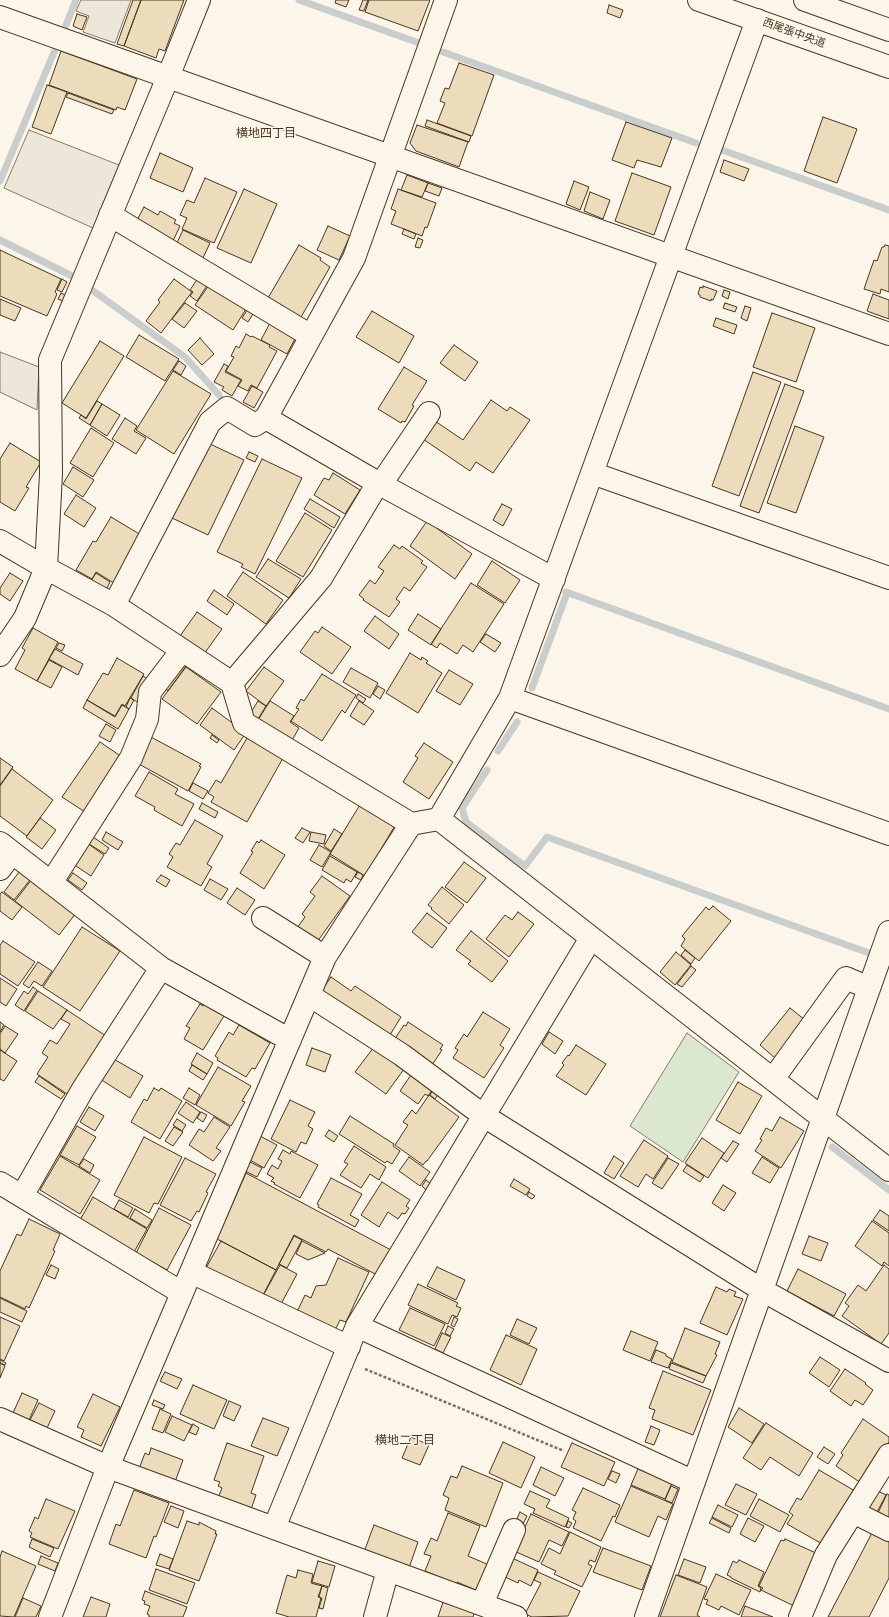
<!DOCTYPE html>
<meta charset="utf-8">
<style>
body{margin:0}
canvas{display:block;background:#fbf6e9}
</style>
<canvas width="889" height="1617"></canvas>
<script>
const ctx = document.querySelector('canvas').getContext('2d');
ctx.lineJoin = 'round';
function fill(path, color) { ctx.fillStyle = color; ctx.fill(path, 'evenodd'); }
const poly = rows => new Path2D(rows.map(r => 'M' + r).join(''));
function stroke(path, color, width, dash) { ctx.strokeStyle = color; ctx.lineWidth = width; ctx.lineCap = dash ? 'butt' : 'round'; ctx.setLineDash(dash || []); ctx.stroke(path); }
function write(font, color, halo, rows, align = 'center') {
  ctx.font = font + ' "Noto Sans","Noto Sans JP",sans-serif'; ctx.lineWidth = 3; ctx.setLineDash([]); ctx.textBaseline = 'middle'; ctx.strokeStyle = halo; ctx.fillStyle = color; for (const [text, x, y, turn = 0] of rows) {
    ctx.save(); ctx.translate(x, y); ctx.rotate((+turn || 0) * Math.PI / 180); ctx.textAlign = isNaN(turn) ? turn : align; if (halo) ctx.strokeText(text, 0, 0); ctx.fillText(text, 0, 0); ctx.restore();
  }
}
const green = poly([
 [687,1033,739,1072,683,1162,630,1126,687,1033]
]);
fill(green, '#dce7d0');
stroke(green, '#887966', 1);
const parking = poly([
 [81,0,131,0,115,43,83,32,89,16,76,11,81,0],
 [29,130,119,165,93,228,4,188,29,130],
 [0,352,39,367,37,410,0,392,0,352]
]);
fill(parking, '#ede7d9');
stroke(parking, '#887966', 1);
stroke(poly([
 [299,0,419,43],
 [66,25,76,0],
 [443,52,696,143],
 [722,150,889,210],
 [0,181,55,50],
 [0,240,72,276],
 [92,290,185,357,219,395],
 [566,592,889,709],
 [532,688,567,593],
 [498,751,517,722],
 [487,770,462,808,466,822,525,866,547,837,869,953],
 [832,1147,889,1190]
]), '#c9cecd', 7);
const building = poly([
 [133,0,141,0,124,46,117,44,133,0],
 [141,0,184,0,165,51,159,49,156,58,124,46,141,0],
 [336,0,349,0,346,7,335,3,336,0],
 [363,0,368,0,364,11,359,10,363,0],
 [369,0,430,0,418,31,365,12,369,0],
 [609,5,623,10,620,18,607,13,609,5],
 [77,14,87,17,82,30,73,26,77,14],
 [61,51,137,79,125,110,117,107,116,110,49,85,61,51],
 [459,63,494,75,472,136,437,123,445,103,440,101,445,88,449,89,459,63],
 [47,85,67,92,51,134,32,127,47,85],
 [68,93,114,110,112,114,66,97,68,93],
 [823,117,857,129,837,183,804,171,823,117],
 [427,120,471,136,469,142,425,126,427,120],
 [626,122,672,138,661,167,637,160,634,168,612,160,626,122],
 [417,125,468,142,459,167,416,151,410,143,417,125],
 [160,153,193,168,183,192,150,178,160,153],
 [724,160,749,169,744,181,720,172,724,160],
 [632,173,671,187,654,235,615,221,632,173],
 [407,175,428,183,422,197,401,190,407,175],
 [205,178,237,192,214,243,182,229,187,218,180,215,187,200,194,203,205,178],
 [574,181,589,187,580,210,566,204,574,181],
 [428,183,442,188,439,196,425,191,428,183],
 [244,189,277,204,251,263,217,248,244,189],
 [398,189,436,203,427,228,425,227,422,236,391,224,396,211,391,209,398,189],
 [590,192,610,200,603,219,584,211,590,192],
 [144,207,158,215,160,211,176,220,174,223,180,226,172,243,135,224,144,207],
 [328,226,350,236,339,260,317,250,328,226],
 [404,229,416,234,414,239,402,234,404,229],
 [183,230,210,243,201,262,176,245,183,230],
 [418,238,423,240,420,248,415,247,418,238],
 [299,245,321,258,320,260,330,267,301,317,268,298,299,245],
 [885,245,889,246,889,292,881,289,880,294,864,289,874,260,877,261,882,247,884,247,885,245],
 [0,250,61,279,55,292,57,294,47,316,0,296,0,250],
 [198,278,208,284,197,301,190,296,193,292,190,290,198,278],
 [62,279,67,282,62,292,57,290,62,279],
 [174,279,192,292,161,333,146,321,160,302,158,300,174,279],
 [209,285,246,309,233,330,195,305,209,285],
 [703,286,717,291,713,300,711,299,711,301,700,297,700,295,698,294,700,287,703,288,703,286],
 [724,290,730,292,728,299,722,296,724,290],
 [61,293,65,295,63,301,58,299,61,293],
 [873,294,889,300,889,319,867,311,873,294],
 [0,299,21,308,15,321,0,315,0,299],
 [185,303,197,311,184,328,172,319,185,303],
 [725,303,737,307,735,312,723,308,725,303],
 [745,306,751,308,747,321,741,318,745,306],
 [247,310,253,314,248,322,242,318,247,310],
 [372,311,414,336,399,363,356,337,372,311],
 [772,313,815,328,796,382,753,367,772,313],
 [716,318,737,325,734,334,713,326,716,318],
 [271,321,297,335,287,354,261,340,271,321],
 [246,334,251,337,252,336,270,345,269,347,277,351,257,388,251,385,248,391,238,386,242,380,226,371,234,357,231,356,236,346,239,348,246,334],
 [139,335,179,359,165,381,126,357,139,335],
 [200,338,214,354,202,365,188,350,200,338],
 [100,341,124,356,86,418,62,403,100,341],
 [454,345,478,362,465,381,440,363,454,345],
 [179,361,186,366,181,375,173,370,179,361],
 [224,364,228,366,225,372,241,380,232,396,222,390,224,387,214,382,224,364],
 [404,367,427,381,412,405,414,406,405,422,402,421,401,423,378,409,404,367],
 [173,371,211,394,174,454,136,430,173,371],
 [753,372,781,382,739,496,712,486,753,372],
 [785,384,804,391,759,513,740,506,785,384],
 [252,386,263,392,254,408,243,402,252,386],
 [491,400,507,411,510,407,530,420,493,473,476,462,470,471,423,439,435,421,463,440,491,400],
 [97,401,102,404,90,425,79,418,81,415,86,419,97,401],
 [102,404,120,415,107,436,90,425,102,404],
 [125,418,137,426,134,431,146,438,136,454,112,439,125,418],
 [795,426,824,437,796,513,767,503,795,426],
 [91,428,114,443,93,477,70,463,91,428],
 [10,443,41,462,26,487,29,488,15,511,0,502,0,459,10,443],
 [208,443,244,460,208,535,172,518,208,443],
 [249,452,258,456,255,462,246,458,249,452],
 [262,459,302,478,255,574,241,567,243,564,217,552,262,459],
 [73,467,94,480,83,497,63,484,73,467],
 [333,473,360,490,345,514,314,495,324,478,329,480,333,473],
 [76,495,96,508,84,527,64,514,76,495],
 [310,499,340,517,334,528,304,509,310,499],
 [502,504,512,509,503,526,493,520,502,504],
 [305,513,332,530,303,577,276,561,305,513],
 [111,517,146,538,117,585,96,572,92,579,76,570,93,541,96,542,111,517],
 [427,521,472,554,455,579,410,546,427,521],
 [394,545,400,549,402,546,423,561,421,563,427,567,410,591,404,587,396,599,400,602,389,617,363,600,364,599,359,595,370,580,375,584,384,571,378,567,394,545],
 [268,559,301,579,289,598,256,577,268,559],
 [492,561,520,580,505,603,477,585,492,561],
 [243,572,283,600,266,624,227,596,243,572],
 [10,573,23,581,10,601,0,594,0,588,10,573],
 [96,573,110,582,106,590,91,581,96,573],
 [471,583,504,604,473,652,463,645,457,654,440,643,437,648,431,644,471,583],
 [214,590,234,604,227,615,207,601,214,590],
 [197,612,222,629,204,654,180,636,197,612],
 [418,614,441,629,431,645,408,630,418,614],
 [375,616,399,634,389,649,364,631,375,616],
 [322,627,351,647,332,674,300,652,315,631,318,633,322,627],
 [33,628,58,642,37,681,15,669,25,650,22,648,33,628],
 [486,634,501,643,495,652,480,642,486,634],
 [59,643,65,645,62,651,56,648,59,643],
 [55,649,83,664,78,675,49,659,55,649],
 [410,653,421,660,422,657,428,661,426,663,442,673,418,713,386,693,410,653],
 [117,658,144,674,125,706,122,704,115,716,87,700,103,673,108,675,117,658],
 [49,660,62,667,51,688,37,681,49,660],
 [182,664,186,666,168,691,164,688,182,664],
 [186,667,221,692,197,724,162,699,186,667],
 [264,667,284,681,266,706,246,691,264,667],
 [351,668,378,683,370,698,343,682,351,668],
 [449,670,473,684,460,705,436,691,449,670],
 [322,674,356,695,345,713,342,710,322,741,291,721,299,709,296,708,301,699,304,701,322,674],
 [143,676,149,680,137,702,131,698,143,676],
 [378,686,385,690,380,699,373,694,378,686],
 [358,694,366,699,363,703,356,698,358,694],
 [130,698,134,700,129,709,126,707,130,698],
 [87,700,115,717,122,705,129,709,118,729,83,708,87,700],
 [258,701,266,706,258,719,250,714,258,701],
 [270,701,294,716,290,722,299,728,291,742,258,720,270,701],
 [359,701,374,711,364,725,350,716,359,701],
 [212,708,246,733,234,750,200,725,212,708],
 [106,724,116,730,110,742,99,736,106,724],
 [212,735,219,740,217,743,210,738,212,735],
 [151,737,201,764,199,766,201,767,188,791,137,763,151,737],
 [247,738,283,758,247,822,211,802,214,797,208,793,216,780,221,783,247,738],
 [100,742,122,757,85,812,62,797,100,742],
 [424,743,453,762,429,799,403,782,418,758,415,756,424,743],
 [0,758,13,767,0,785,0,758],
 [12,769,53,800,27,836,0,816,0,786,12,769],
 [149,772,178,789,175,794,194,804,182,826,154,810,155,807,135,796,149,772],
 [193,783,208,791,203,799,189,791,193,783],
 [202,803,218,812,215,818,199,809,202,803],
 [361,803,396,824,365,876,330,854,361,803],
 [40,818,56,830,42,849,26,837,40,818],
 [195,820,223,836,207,864,212,867,201,886,167,867,173,857,169,854,176,843,180,845,195,820],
 [302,828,310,832,303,843,295,838,302,828],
 [334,829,342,834,331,851,324,846,334,829],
 [106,832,123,842,118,850,102,840,106,832],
 [311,832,326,835,324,844,309,841,311,832],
 [93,837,109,848,105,854,89,844,93,837],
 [261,840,285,855,264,889,240,873,253,852,251,851,257,841,259,843,261,840],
 [87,843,104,855,91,876,73,864,87,843],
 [319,845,331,852,322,867,310,860,319,845],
 [330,856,357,872,351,882,346,879,344,883,322,870,330,856],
 [464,862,486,878,467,903,445,887,464,862],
 [19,872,30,880,14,900,4,892,19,872],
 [358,872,363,875,361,880,355,877,358,872],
 [73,873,87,883,82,890,68,880,73,873],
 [161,875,170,880,166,887,156,881,161,875],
 [322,876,350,896,317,942,297,928,305,917,302,914,315,896,310,892,322,876],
 [32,879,76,913,59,935,15,901,32,879],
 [210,879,228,889,221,900,204,890,210,879],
 [442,887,464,905,449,924,431,909,432,908,428,905,442,887],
 [237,888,255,900,245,915,227,903,237,888],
 [2,892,22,907,12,920,0,911,0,894,2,892],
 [713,906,731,921,699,961,681,946,685,939,682,936,706,907,709,910,713,906],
 [518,912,534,924,509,957,486,939,505,915,512,920,518,912],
 [427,913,447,928,432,948,412,932,427,913],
 [82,927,120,951,80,1011,43,987,82,927],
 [471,931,508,961,492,982,468,964,471,961,456,950,471,931],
 [3,941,35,962,18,986,0,974,0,945,3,941],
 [685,950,695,958,691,964,681,955,685,950],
 [676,952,691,965,675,985,660,972,676,952],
 [38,962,52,971,42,986,34,981,29,988,23,984,38,962],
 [691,966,696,970,682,987,677,984,691,966],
 [331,977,351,991,355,986,401,1017,388,1038,320,993,331,977],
 [0,978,17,989,6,1006,0,1002,0,978],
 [33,987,37,990,24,1011,15,1005,24,991,28,994,33,987],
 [38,991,67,1010,53,1029,25,1011,38,991],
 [200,1004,203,1006,204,1004,224,1016,203,1050,184,1039,190,1028,186,1026,200,1004],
 [790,1008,805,1020,775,1058,760,1045,790,1008],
 [67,1010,106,1036,67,1094,37,1074,48,1057,42,1053,50,1040,57,1044,70,1024,61,1019,67,1010],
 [483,1012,510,1029,500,1045,504,1048,484,1078,453,1058,458,1050,455,1048,464,1034,467,1037,483,1012],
 [0,1022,4,1025,0,1032,0,1022],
 [408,1022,443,1045,440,1049,442,1050,432,1065,394,1040,404,1025,406,1026,408,1022],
 [239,1025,270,1043,255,1069,252,1068,246,1077,217,1060,218,1058,215,1056,229,1032,233,1035,239,1025],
 [5,1026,18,1034,5,1053,0,1049,0,1034,5,1026],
 [549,1032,563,1041,555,1054,542,1044,549,1032],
 [576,1045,606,1064,586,1095,556,1076,564,1065,562,1063,568,1055,569,1056,576,1045],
 [374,1047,404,1069,386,1094,355,1072,374,1047],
 [312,1048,331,1055,325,1072,306,1065,312,1048],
 [0,1050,17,1061,4,1081,0,1079,0,1050],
 [197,1053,213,1063,207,1074,191,1064,197,1053],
 [112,1058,143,1076,130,1098,100,1079,112,1058],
 [192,1065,207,1074,203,1080,189,1071,192,1065],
 [218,1067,251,1086,242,1101,245,1102,231,1126,196,1105,218,1067],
 [413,1072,434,1087,428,1096,425,1094,418,1104,400,1091,413,1072],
 [39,1076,65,1094,61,1099,35,1082,39,1076],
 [738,1082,762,1096,740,1134,716,1120,738,1082],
 [154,1088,159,1091,161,1088,182,1101,160,1139,131,1122,144,1099,147,1101,154,1088],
 [189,1088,200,1095,195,1105,183,1098,189,1088],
 [434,1088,440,1092,435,1099,430,1095,434,1088],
 [429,1095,459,1117,427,1161,426,1161,423,1165,395,1145,408,1125,403,1122,412,1110,416,1114,429,1095],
 [290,1100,315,1112,308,1126,313,1129,306,1144,301,1142,296,1152,271,1139,290,1100],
 [186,1102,200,1112,193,1123,178,1113,186,1102],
 [89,1107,104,1116,95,1131,80,1122,89,1107],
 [201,1112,207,1115,203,1122,197,1118,201,1112],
 [350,1116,394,1144,393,1146,400,1151,392,1164,387,1161,385,1163,339,1134,350,1116],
 [214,1117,230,1127,216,1148,221,1151,213,1161,189,1145,199,1129,204,1132,214,1117],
 [780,1117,804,1131,781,1168,755,1151,762,1140,760,1139,766,1128,772,1131,780,1117],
 [177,1119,186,1125,182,1131,173,1125,177,1119],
 [77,1126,96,1137,79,1165,60,1155,77,1126],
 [174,1127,183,1132,173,1146,165,1141,174,1127],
 [329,1130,338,1136,334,1142,325,1136,329,1130],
 [260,1136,277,1145,264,1168,250,1160,260,1136],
 [144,1137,182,1157,158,1204,154,1203,149,1213,114,1195,144,1137],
 [702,1138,724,1153,708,1178,685,1163,702,1138],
 [644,1140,668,1156,653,1179,646,1174,638,1187,620,1176,644,1140],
 [733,1141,739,1144,727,1162,721,1158,733,1141],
 [354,1146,386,1167,379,1180,370,1174,361,1188,340,1175,348,1164,344,1162,354,1146],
 [283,1150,290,1154,291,1151,318,1165,300,1198,274,1184,275,1183,271,1181,274,1178,267,1174,272,1165,278,1169,282,1161,278,1159,283,1150],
 [60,1156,100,1180,80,1214,40,1190,60,1156],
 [614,1156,624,1163,614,1179,604,1173,614,1156],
 [409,1157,430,1172,420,1186,399,1171,409,1157],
 [762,1157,779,1168,770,1183,752,1173,762,1157],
 [185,1158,216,1174,206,1192,208,1193,199,1212,197,1211,191,1221,160,1205,185,1158],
 [668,1158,679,1164,662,1189,652,1183,668,1158],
 [84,1159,94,1165,90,1173,79,1166,84,1159],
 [250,1162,262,1168,257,1177,245,1171,250,1162],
 [687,1165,704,1176,700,1182,683,1171,687,1165],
 [246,1173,391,1250,377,1275,328,1249,326,1252,294,1235,276,1270,217,1239,246,1173],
 [331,1178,362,1194,350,1215,359,1220,355,1227,318,1207,319,1205,317,1204,331,1178],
 [514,1179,530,1189,526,1195,510,1186,514,1179],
 [426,1180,431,1184,426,1190,422,1186,426,1180],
 [382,1182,410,1200,406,1206,409,1208,405,1214,402,1213,398,1219,388,1212,379,1227,361,1215,382,1182],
 [723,1185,736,1193,724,1211,712,1203,723,1185],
 [529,1192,535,1196,532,1199,527,1196,529,1192],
 [93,1197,147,1229,134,1252,80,1220,93,1197],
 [119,1200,133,1208,128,1217,114,1209,119,1200],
 [159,1208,191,1225,167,1270,136,1253,159,1208],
 [135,1209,152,1220,147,1228,130,1218,135,1209],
 [880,1210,889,1216,889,1231,873,1220,880,1210],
 [29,1219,60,1234,53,1250,55,1251,29,1308,26,1306,25,1309,0,1297,0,1271,17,1234,21,1236,29,1219],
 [872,1221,889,1233,889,1266,884,1262,882,1266,855,1246,872,1221],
 [294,1236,302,1240,287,1268,279,1264,294,1236],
 [809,1236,828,1243,821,1261,802,1254,809,1236],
 [221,1241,276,1270,262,1297,206,1268,221,1241],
 [302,1241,325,1253,308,1260,296,1254,302,1241],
 [338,1258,369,1272,346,1322,340,1320,335,1330,297,1312,305,1295,311,1298,316,1286,326,1285,338,1258],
 [51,1265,59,1269,55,1279,46,1275,51,1265],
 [280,1265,297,1274,281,1304,264,1294,280,1265],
 [884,1265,889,1269,889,1333,881,1344,842,1316,849,1306,845,1303,858,1285,866,1291,884,1265],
 [437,1267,465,1280,456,1300,427,1286,437,1267],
 [798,1269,846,1294,834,1316,787,1291,798,1269],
 [418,1284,458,1303,456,1306,461,1308,457,1317,452,1315,448,1324,408,1305,418,1284],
 [716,1287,727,1292,729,1289,736,1292,734,1296,743,1299,727,1335,700,1323,716,1287],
 [0,1298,27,1311,22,1322,0,1312,0,1298],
 [410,1308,445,1324,434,1346,399,1330,410,1308],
 [0,1317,20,1326,4,1361,0,1359,0,1317],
 [454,1317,458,1319,454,1327,451,1325,454,1317],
 [517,1319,537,1328,529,1344,510,1335,517,1319],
 [448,1326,454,1329,450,1336,445,1333,448,1326],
 [685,1328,720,1342,715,1354,717,1355,706,1376,672,1362,685,1328],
 [631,1331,658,1342,650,1361,623,1350,631,1331],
 [442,1333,451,1337,443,1353,435,1349,442,1333],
 [506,1335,537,1349,521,1385,490,1370,506,1335],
 [656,1350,666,1354,666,1356,672,1359,668,1368,651,1362,656,1350],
 [820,1357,840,1370,829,1387,809,1373,820,1357],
 [0,1360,6,1363,5,1365,0,1363,0,1360],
 [0,1363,5,1366,0,1378,0,1363],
 [671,1363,706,1376,703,1383,669,1369,671,1363],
 [845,1369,866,1383,865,1384,873,1390,863,1405,855,1400,851,1406,830,1391,845,1369],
 [663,1371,711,1390,693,1435,652,1419,655,1410,649,1408,663,1371],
 [165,1372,182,1379,177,1389,160,1381,165,1372],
 [193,1385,227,1400,214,1429,180,1414,193,1385],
 [22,1393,38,1400,29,1420,13,1413,22,1393],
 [93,1394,120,1407,101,1446,81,1437,84,1430,77,1427,93,1394],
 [154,1400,165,1405,163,1409,152,1405,154,1400],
 [229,1401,241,1406,234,1421,223,1416,229,1401],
 [39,1403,55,1411,47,1428,30,1420,39,1403],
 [739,1408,764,1424,752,1443,728,1427,739,1408],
 [160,1409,171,1414,163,1433,152,1429,160,1409],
 [172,1416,192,1425,184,1441,165,1432,172,1416],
 [263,1418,289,1428,277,1456,251,1446,263,1418],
 [863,1419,889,1437,889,1442,861,1483,836,1466,843,1455,841,1453,863,1419],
 [766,1423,813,1453,799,1476,770,1457,761,1470,743,1458,766,1423],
 [193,1424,199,1428,196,1435,189,1432,193,1424],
 [651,1426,660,1430,654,1445,645,1442,651,1426],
 [411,1437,429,1445,420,1465,402,1458,411,1437],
 [503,1442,535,1457,521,1488,489,1473,503,1442],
 [227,1443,264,1456,251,1493,256,1495,250,1512,217,1501,222,1488,218,1486,220,1482,214,1480,227,1443],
 [572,1443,615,1462,604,1486,561,1467,572,1443],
 [824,1447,835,1454,828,1464,817,1457,824,1447],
 [151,1448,183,1460,175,1482,139,1469,145,1453,149,1455,151,1448],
 [462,1466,503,1483,486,1527,445,1510,449,1498,443,1495,451,1476,457,1478,462,1466],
 [541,1467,564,1478,555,1496,533,1485,541,1467],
 [638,1469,672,1483,665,1499,631,1485,638,1469],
 [819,1470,855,1491,824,1545,787,1524,793,1515,789,1512,797,1498,801,1500,819,1470],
 [612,1471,620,1474,616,1483,608,1479,612,1471],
 [736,1484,757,1494,746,1515,725,1505,736,1484],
 [631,1486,673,1504,666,1520,658,1516,649,1537,615,1522,631,1486],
 [671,1486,678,1489,672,1503,665,1500,671,1486],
 [583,1488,620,1505,615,1517,613,1516,601,1541,573,1528,576,1521,573,1519,576,1512,572,1510,583,1488],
 [134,1490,169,1503,156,1537,154,1536,146,1558,109,1544,116,1524,120,1526,134,1490],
 [876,1490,886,1495,876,1514,866,1509,876,1490],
 [530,1491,550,1500,546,1507,569,1518,565,1527,533,1513,535,1509,524,1504,530,1491],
 [887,1494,889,1495,889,1523,876,1517,887,1494],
 [46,1499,75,1511,58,1549,30,1537,32,1533,29,1531,35,1517,38,1519,46,1499],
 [759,1499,789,1515,780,1532,750,1516,759,1499],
 [718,1505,738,1515,732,1527,712,1517,718,1505],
 [171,1506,184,1511,178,1528,164,1522,171,1506],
 [520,1512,527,1516,522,1526,515,1523,520,1512],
 [448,1513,480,1526,468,1556,489,1565,478,1591,457,1582,457,1584,425,1571,431,1556,424,1554,431,1538,437,1541,448,1513],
 [531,1514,569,1532,562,1546,549,1540,539,1562,514,1551,531,1514],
 [712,1518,731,1528,729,1533,709,1523,712,1518],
 [748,1518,764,1526,755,1542,740,1534,748,1518],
 [187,1521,199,1525,199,1522,216,1531,215,1534,217,1534,199,1581,169,1570,187,1521],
 [568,1521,572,1523,569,1528,566,1527,568,1521],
 [374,1525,418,1542,409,1568,364,1552,374,1525],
 [570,1532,601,1547,595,1562,590,1560,588,1564,592,1566,582,1587,554,1574,556,1571,541,1564,549,1548,560,1554,570,1532],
 [872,1533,889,1542,889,1578,869,1617,828,1617,872,1533],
 [32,1539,54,1548,50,1557,29,1547,32,1539],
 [785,1539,818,1554,794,1606,761,1590,763,1588,759,1586,781,1540,784,1541,785,1539],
 [603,1548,651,1566,642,1590,593,1572,603,1548],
 [2,1551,36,1566,14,1617,0,1616,0,1557,2,1551],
 [160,1554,173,1559,169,1569,156,1565,160,1554],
 [41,1556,58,1563,55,1571,38,1564,41,1556],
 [512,1558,538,1570,531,1586,519,1580,518,1583,503,1576,512,1558],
 [684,1559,706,1567,700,1583,678,1575,684,1559],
 [739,1560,764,1572,758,1586,761,1588,760,1592,731,1578,731,1577,727,1575,733,1561,737,1563,739,1560],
 [318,1561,335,1566,329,1587,312,1582,318,1561],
 [156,1569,195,1583,187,1604,149,1590,156,1569],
 [298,1570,313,1574,311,1583,322,1586,318,1597,321,1598,316,1617,289,1617,276,1613,287,1575,296,1578,298,1570],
 [538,1572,580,1591,568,1616,532,1617,525,1614,541,1583,534,1580,538,1572],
 [716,1574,751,1590,739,1615,721,1606,719,1610,706,1604,708,1600,704,1599,716,1574],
 [676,1575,707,1587,697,1615,700,1617,660,1617,676,1575],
 [322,1586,328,1588,323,1609,319,1608,322,1598,319,1597,322,1586],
 [145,1591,187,1607,183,1617,149,1617,149,1615,147,1614,150,1606,144,1604,145,1601,142,1600,145,1591],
 [91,1597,110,1604,106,1617,83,1617,91,1597],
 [23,1598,41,1606,36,1617,15,1617,23,1598],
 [443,1602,475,1611,473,1617,438,1617,443,1602],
 [745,1606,773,1617,741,1617,745,1606]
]);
fill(building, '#ecdcbc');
stroke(building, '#4a3520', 1);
const minor = poly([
 [0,17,889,334],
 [110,215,311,336],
 [592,473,889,578],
 [378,483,554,579],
 [381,484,429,413],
 [0,541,46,568,114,605,232,683,244,723,411,824],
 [114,605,210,422,227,408,255,425,266,418],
 [0,655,25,618,46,568,51,474,50,360,168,77,199,0],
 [232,683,321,578,378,483,266,418,354,258,446,0],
 [510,698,889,834],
 [439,819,510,698,757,20],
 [0,843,161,968,290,1040],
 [0,869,12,853],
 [51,883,131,758,147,719,150,692,182,650],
 [263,918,325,957],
 [309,995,402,1055,484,1116,762,1290,889,1361],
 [773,1079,846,978,869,988],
 [0,1183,182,1293],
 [22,1196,83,1089,161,968],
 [191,1272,349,1347],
 [357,1326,694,1482],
 [0,1419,108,1467,516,1617],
 [853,1512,889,1530],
 [274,1528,357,1326,591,938],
 [482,1604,514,1530],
 [50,1617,108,1467,325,957,411,824,439,819,889,1170],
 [375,1617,388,1570],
 [646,1617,889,932],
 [800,1617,826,1555,889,1455]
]);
const major = poly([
 [699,0,889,67],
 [805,0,889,30]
]);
stroke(minor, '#4a3520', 24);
stroke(major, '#4a3520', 24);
stroke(poly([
 [365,1369,564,1451]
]), '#7f6f5c', 2.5, [3, 2]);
stroke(minor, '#fbf6e9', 22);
stroke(major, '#fbf6e9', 22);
write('11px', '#4a3520', '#fbf6e9', [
 ["西尾張中央道",794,33,20]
]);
write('12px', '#4a3520', '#fbf6e9', [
 ["横地四丁目",266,134],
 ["横地二丁目",405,1441]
]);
</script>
